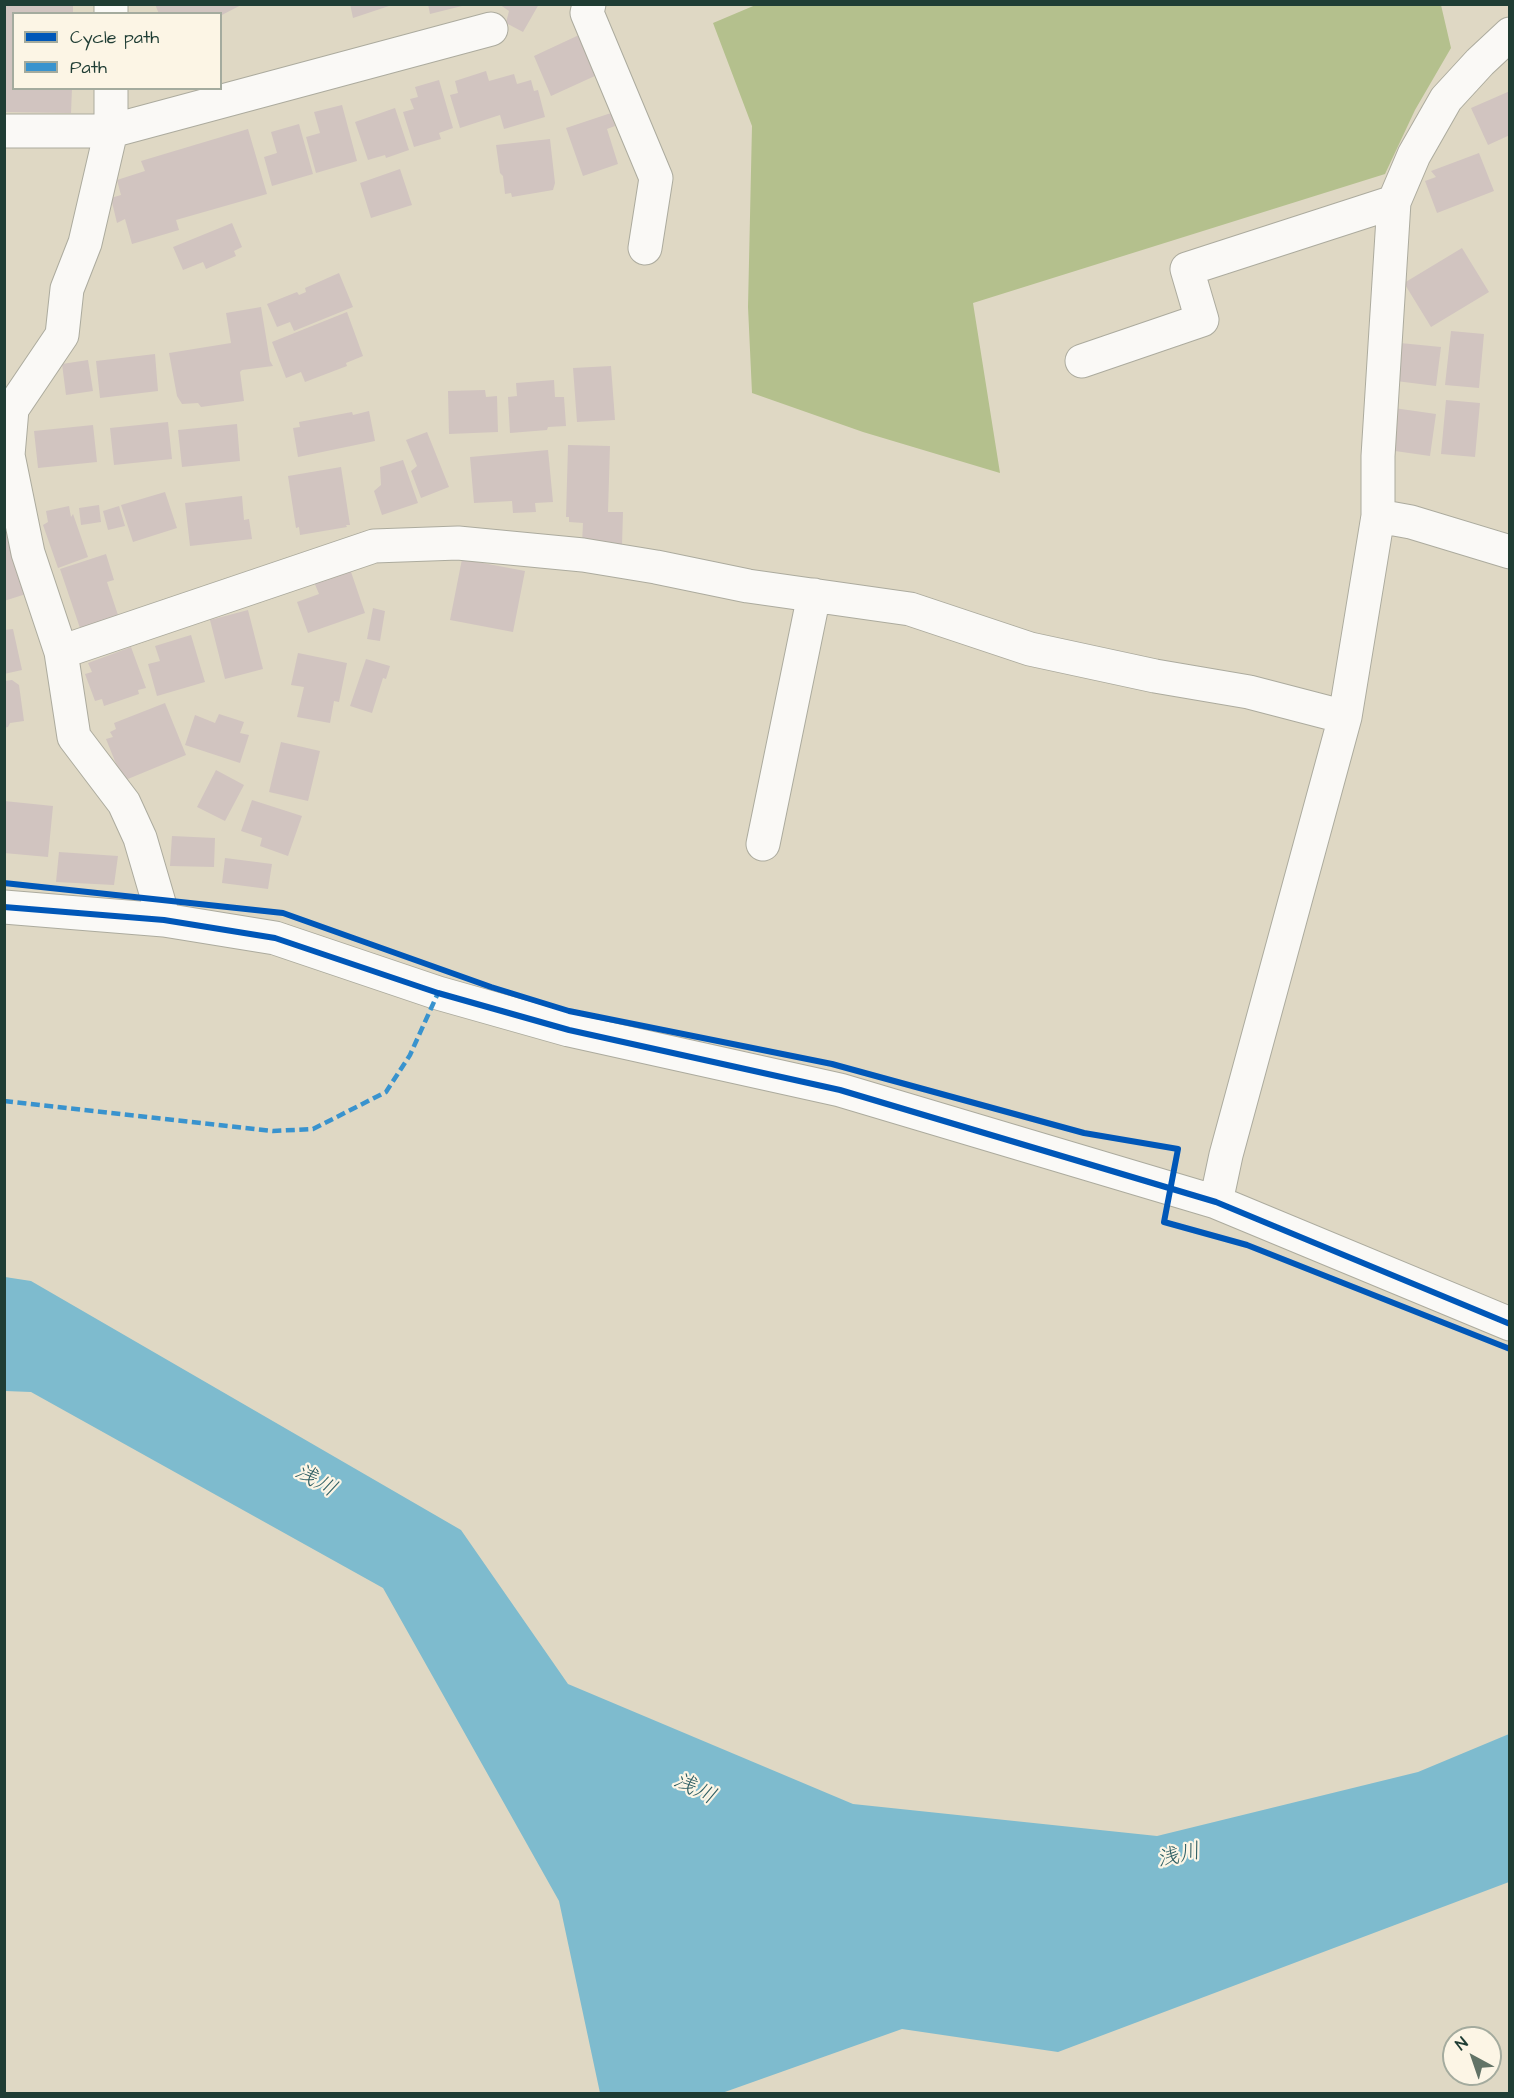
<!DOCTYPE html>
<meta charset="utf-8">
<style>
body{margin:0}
#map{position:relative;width:1514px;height:2098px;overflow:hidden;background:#dfd8c4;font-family:"Architects Daughter",sans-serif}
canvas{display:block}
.frame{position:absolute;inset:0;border:6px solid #1f3d34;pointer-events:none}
.legend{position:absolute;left:12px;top:12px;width:210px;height:78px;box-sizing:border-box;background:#fcf5e5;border:2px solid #a4ab9e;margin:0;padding:8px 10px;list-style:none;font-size:18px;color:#1f3d34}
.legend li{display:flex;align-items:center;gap:12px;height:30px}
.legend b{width:30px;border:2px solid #a4ab9e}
.north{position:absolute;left:1442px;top:2026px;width:60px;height:60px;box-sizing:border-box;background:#fcf5e5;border:2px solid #a4ab9e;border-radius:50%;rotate:320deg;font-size:16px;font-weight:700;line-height:24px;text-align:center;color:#1f3d34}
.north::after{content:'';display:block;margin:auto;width:21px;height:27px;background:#627366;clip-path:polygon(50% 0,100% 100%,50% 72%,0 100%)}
</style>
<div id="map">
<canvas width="1514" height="2098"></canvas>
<div class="frame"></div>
<ul class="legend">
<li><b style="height:8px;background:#0057b8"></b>Cycle path</li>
<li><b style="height:8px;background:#3993ce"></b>Path</li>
</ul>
<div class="north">N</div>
</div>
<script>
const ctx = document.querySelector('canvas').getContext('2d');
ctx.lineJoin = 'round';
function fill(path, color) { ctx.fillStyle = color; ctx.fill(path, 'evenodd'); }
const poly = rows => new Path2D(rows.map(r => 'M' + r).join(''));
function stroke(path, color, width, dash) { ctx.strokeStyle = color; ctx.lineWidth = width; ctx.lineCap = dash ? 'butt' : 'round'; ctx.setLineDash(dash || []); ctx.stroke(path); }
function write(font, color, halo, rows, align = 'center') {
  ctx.font = font + ' "Architects Daughter","Klee One",sans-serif'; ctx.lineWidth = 4.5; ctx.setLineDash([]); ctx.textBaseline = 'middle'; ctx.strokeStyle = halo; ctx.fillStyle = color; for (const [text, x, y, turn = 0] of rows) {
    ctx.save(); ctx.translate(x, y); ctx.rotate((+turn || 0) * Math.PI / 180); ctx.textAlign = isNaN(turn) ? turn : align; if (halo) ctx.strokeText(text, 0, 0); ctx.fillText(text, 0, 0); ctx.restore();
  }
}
fill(poly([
 [758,4,1441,5,1451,48,1415,110,1385,174,973,303,1000,473,863,432,752,393,748,307,752,126,713,23]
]), '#b4c08d');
fill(poly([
 [5,1277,31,1281,461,1530,568,1684,853,1804,1157,1836,1418,1772,1509,1734,1509,1882,1058,2052,902,2029,722,2093,600,2093,559,1901,383,1588,31,1392,5,1391]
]), '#7ebbce');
fill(poly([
 [4,4,73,4,73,14,14,14,14,88,72,88,71,113,4,112],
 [155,4,243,4,220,16,220,14,159,14],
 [350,4,388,4,389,6,353,18],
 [428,4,466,4,466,5,430,14],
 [499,4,539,4,523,32,506,23,509,11],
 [579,35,597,75,551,96,534,56],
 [486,71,489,81,514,74,517,84,531,80,534,91,538,90,545,117,504,129,500,115,460,128,450,95,458,93,455,81],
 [439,80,453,128,439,133,441,139,414,147,403,112,414,109,410,99,418,97,415,87],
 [1510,91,1510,135,1488,145,1471,108],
 [342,105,357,161,316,173,306,137,320,133,314,112],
 [395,108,409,150,386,158,385,155,368,160,355,122],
 [611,113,615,126,607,129,618,164,583,176,566,128],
 [299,124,313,174,272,186,264,157,277,153,271,132],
 [248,129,267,194,176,220,179,230,132,244,125,219,117,223,111,198,121,195,117,180,145,171,141,161],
 [550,139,555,183,553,190,512,197,511,193,505,194,503,176,500,173,496,145],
 [1479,153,1494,191,1437,213,1425,181,1436,177,1431,171],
 [400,169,412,205,371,218,360,183],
 [232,223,242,247,234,251,236,256,206,269,203,262,183,270,173,247],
 [1462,248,1489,292,1431,327,1404,283],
 [339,273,353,307,294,331,290,322,277,327,267,304,297,292,299,295,306,292,305,288],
 [261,307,270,361,273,366,242,370,240,372,244,401,201,407,198,403,182,404,177,396,169,353,231,343,226,313],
 [347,312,363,356,346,363,347,366,305,382,301,372,286,378,272,342],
 [1451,331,1484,334,1479,388,1445,385],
 [1400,343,1441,347,1436,386,1396,381],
 [155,354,158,391,100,398,96,361],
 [88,360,93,391,66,395,62,364],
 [611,366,615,420,577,422,573,368],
 [554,380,555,397,564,397,566,426,548,427,547,430,510,433,508,397,517,396,516,383],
 [485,390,486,397,497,396,498,432,449,434,448,391],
 [1446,400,1480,403,1475,457,1441,454],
 [1394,408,1436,414,1430,456,1388,450],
 [369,411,375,441,298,457,293,428,300,427,299,422,352,412,353,415],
 [168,422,172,459,114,465,110,428],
 [237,424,240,461,182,467,178,430],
 [93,425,97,462,38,468,34,431],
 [427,432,449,487,421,498,411,471,417,466,406,440],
 [568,445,610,446,608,512,623,512,622,546,582,544,583,523,569,522,569,517,566,517],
 [548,450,553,502,535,503,536,512,513,513,512,501,474,503,470,457],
 [403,460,418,503,382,515,374,491,381,485,380,467],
 [341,467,350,525,346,525,347,527,300,535,299,527,296,528,288,476],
 [165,492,177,528,133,542,121,505],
 [242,496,244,520,249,519,252,539,190,546,185,503],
 [99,505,101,522,81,525,79,508],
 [69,506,71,517,73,514,88,557,58,568,43,525,48,522,46,511],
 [119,506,125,526,108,530,103,511],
 [4,520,29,593,4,601],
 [106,554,114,580,107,582,119,618,81,631,60,569],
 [462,559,525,571,513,632,450,620],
 [350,569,365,613,308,633,297,602,319,594,314,582],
 [373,608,385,611,380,641,367,639],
 [248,610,263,669,225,679,210,620],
 [13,629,22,670,4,674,4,630],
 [191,635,205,682,157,696,148,664,160,661,155,646],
 [131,647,146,688,138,690,139,694,104,706,102,699,95,701,85,674,92,672,88,663],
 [298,653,347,663,339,702,334,701,330,723,297,717,304,687,291,685],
 [366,659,390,666,386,679,383,678,372,713,350,706],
 [12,680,19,685,24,721,10,723,8,727,4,728,4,681],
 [165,703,186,755,123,781,106,739,113,737,110,732,116,729,114,723],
 [219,714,244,722,240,733,249,735,240,763,185,745,195,715,215,723],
 [281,742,320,751,308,801,269,792],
 [216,770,244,785,225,821,197,807],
 [252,800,302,816,288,856,260,846,262,838,241,831],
 [4,801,53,806,48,857,4,853],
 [172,836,215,838,214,867,170,866],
 [59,852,118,856,114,885,56,882],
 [225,858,272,864,268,889,222,883]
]), '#d1c4c0');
const minor = poly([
 [589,4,587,13,656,178,645,248],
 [111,14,111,4],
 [111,88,111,131,85,243,67,289,62,335,12,409,8,455,28,553,61,652,74,737,124,803,140,838,164,920],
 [4,131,111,131,491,29],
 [1082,361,1202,320,1187,269,1394,202],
 [1378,516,1411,522,1510,552],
 [61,652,374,546,458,543,583,555,656,567,748,586,910,609,1030,649,1155,676,1249,692,1345,717],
 [763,844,814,595],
 [4,907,164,920,275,938,438,993,569,1030,840,1090,1216,1202,1510,1324],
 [1216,1202,1226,1155,1345,717,1378,516,1378,456,1394,202,1414,155,1446,99,1480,62,1510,34]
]);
stroke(minor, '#acab9e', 35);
stroke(minor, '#faf9f6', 33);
stroke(poly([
 [4,1101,273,1131,313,1129,386,1092,410,1055,438,993]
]), '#3993ce', 4.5, [9, 4.5]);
stroke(poly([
 [4,883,283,913,491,987,569,1011,832,1064,1084,1133,1178,1149,1164,1222,1247,1245,1510,1349],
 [4,907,164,920,275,938,438,993,569,1030,840,1090,1216,1202,1510,1324]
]), '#0057b8', 6);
write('italic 22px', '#2f5f64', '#fcf5e5', [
 ["浅川",315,1482,29],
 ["浅川",694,1790,26],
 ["浅川",1179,1857,-13]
]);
</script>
